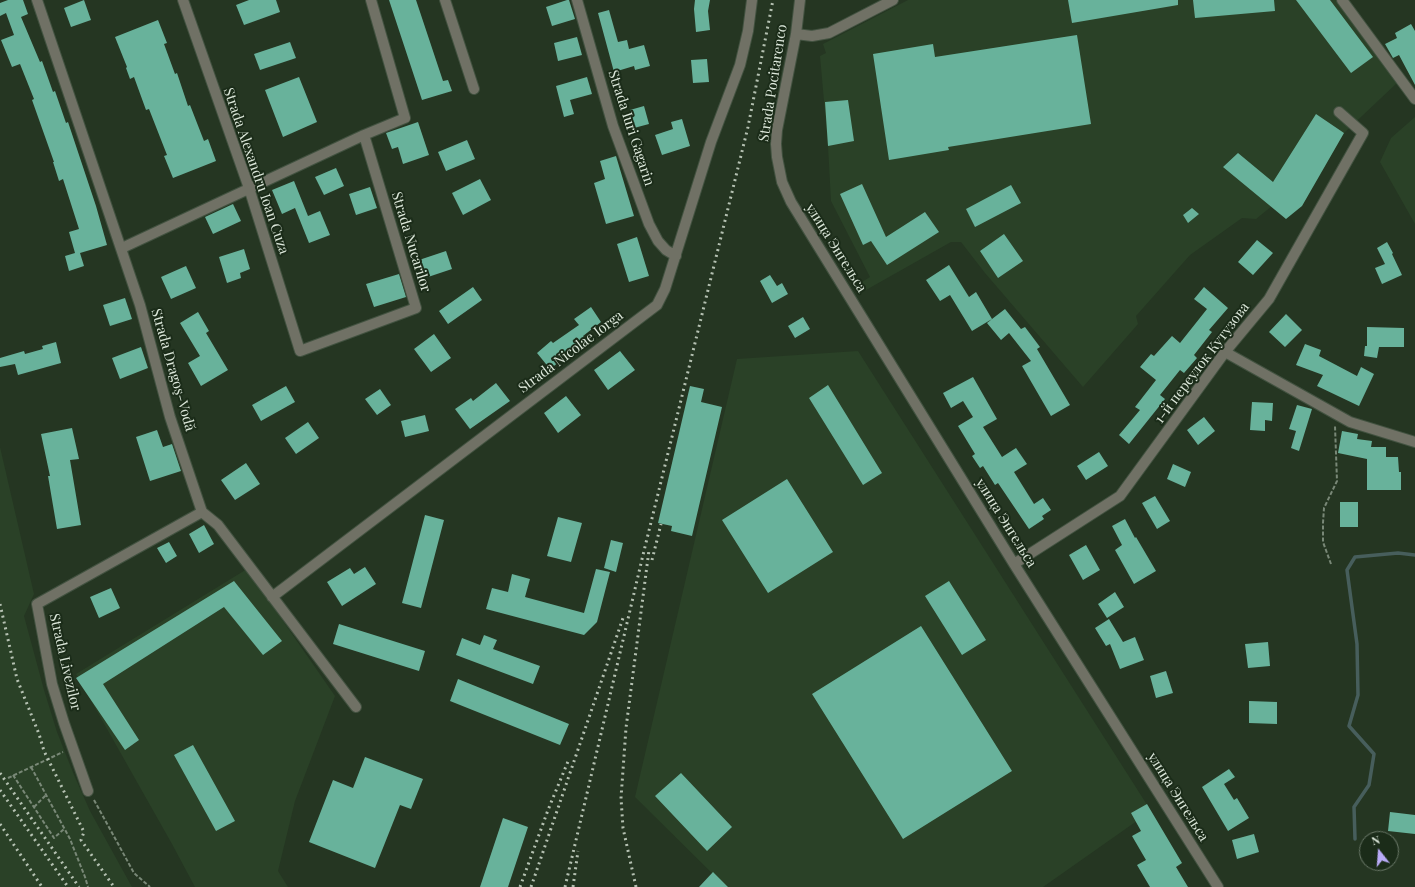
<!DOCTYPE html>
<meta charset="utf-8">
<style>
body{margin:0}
#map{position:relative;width:1415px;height:887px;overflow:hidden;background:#253622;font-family:"Playfair Display",serif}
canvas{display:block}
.north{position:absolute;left:1359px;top:831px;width:40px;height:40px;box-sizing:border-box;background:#1b2c19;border:1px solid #697767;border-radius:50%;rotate:343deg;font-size:11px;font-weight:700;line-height:16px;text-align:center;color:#dde8db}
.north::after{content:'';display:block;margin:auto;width:14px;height:18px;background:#b9abf7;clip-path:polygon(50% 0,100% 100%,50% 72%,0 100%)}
</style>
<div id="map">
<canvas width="1415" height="887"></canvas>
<div class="north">N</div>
</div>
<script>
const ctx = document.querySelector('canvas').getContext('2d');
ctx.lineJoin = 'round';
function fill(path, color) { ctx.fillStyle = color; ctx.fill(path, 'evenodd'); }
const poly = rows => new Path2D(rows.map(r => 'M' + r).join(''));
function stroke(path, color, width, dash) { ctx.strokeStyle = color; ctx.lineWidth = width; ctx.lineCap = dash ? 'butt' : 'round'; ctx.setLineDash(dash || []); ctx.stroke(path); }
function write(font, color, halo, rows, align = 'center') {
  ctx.font = font + ' "Playfair Display",serif'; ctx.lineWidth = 4; ctx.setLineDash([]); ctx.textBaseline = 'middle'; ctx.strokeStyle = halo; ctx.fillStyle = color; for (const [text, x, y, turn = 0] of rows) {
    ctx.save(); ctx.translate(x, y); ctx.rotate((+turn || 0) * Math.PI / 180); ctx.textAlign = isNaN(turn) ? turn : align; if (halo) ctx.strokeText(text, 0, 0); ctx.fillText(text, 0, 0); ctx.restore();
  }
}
fill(poly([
 [908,0,1338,0,1398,82,1344,133,1302,206,1272,206,1256,219,1242,218,1190,255,1136,316,1138,324,1083,387,985,273,961,242,951,242,866,290,862,282,870,277,831,201,828,146,820,56,826,53,823,44],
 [1415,117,1415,224,1380,162,1391,138],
 [858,351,1151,811,1043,887,726,887,635,797,737,359],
 [0,447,34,594,24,616,44,690,57,732,74,775,90,811,132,887,0,887],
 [247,569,335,696,295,801,278,871,288,887,195,887,172,844,76,674]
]), '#2a4127');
stroke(poly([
 [1355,839,1354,807,1369,785,1374,754,1349,726,1358,695,1357,644,1347,570,1355,557,1398,553,1415,555]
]), '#475e5c', 3.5);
fill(poly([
 [8,0,23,0,28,14,21,17,40,62,42,61,53,92,55,91,66,123,68,122,96,206,107,245,80,253,84,266,69,271,65,256,75,253,69,232,79,229,63,179,59,181,53,162,54,162,32,100,34,99,20,64,12,67,1,40,14,35,6,13,0,16,0,3],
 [84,0,91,20,71,27,64,8],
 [249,0,276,0,280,12,244,25,236,5],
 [389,0,416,0,443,81,448,80,452,91,422,100],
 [567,0,569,0,575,19,552,26,546,7],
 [695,0,710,0,708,11,710,30,696,32,694,9],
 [1068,0,1178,0,1178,5,1072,23],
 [1193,0,1274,0,1275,11,1195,18],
 [1296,0,1330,0,1373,57,1351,73],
 [609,10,618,42,627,40,629,49,644,45,650,66,635,70,634,66,614,72,598,13],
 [158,20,167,43,164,44,175,74,177,73,188,106,190,105,204,141,208,139,216,161,173,178,164,156,167,155,149,109,146,110,134,77,130,79,126,68,127,67,115,37],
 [1411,24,1415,31,1415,85,1399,55,1393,58,1385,44,1397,38,1395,33],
 [1077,35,1091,124,948,147,949,150,889,160,873,54,933,44,935,57],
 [577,37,582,55,558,61,554,43],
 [290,42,296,58,260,70,254,54],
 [707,59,709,82,693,83,691,60],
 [299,77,317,122,283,137,265,90],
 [587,77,592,94,570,100,574,114,564,117,556,86],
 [848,100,854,141,828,146,825,102],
 [644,106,649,124,634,128,630,110],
 [1316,114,1344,133,1302,206,1286,219,1223,167,1238,153,1273,182],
 [682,119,690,146,662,155,655,135,673,129,671,122],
 [418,122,429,155,403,164,398,147,392,149,386,133],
 [467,140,475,159,446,171,438,152],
 [616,156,634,216,606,224,594,183,605,179,600,161],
 [336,168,344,186,324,195,315,177],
 [480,179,491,200,463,215,452,193],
 [294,181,308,216,320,211,330,235,309,243,295,208,282,214,272,190],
 [862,184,886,237,925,212,939,232,887,265,871,241,863,245,840,194],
 [1011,185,1021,203,975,227,966,209],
 [370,187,377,208,356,215,349,194],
 [233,204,241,221,213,234,205,217],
 [1192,208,1199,214,1188,223,1183,215],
 [1004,234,1023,261,998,278,980,251],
 [637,237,649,276,629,282,617,244],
 [1257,240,1273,253,1253,275,1238,262],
 [1387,242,1393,253,1392,254,1402,275,1382,284,1375,268,1385,264,1377,248],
 [244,249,250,269,240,273,241,278,227,283,219,257],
 [446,251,452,269,425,278,419,260],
 [949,265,969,297,976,292,992,319,1005,309,1021,329,1025,327,1040,347,1037,349,1070,405,1051,416,1022,366,1031,361,1009,333,1001,340,987,323,992,319,972,331,950,295,940,301,926,280],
 [186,266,196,288,171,299,161,277],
 [399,274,406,297,374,307,366,284],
 [770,275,777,286,782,283,788,294,772,303,760,281],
 [473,287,482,300,448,324,439,311],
 [1204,287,1228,308,1209,330,1212,332,1194,355,1197,358,1184,373,1180,370,1160,395,1165,399,1129,444,1119,435,1140,410,1135,407,1156,380,1140,367,1151,354,1154,356,1172,336,1180,343,1207,309,1194,299],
 [125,298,132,319,110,326,103,305],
 [591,307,601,322,583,336,586,341,563,357,564,358,550,369,537,353,551,341,553,343,579,325,574,319],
 [198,312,209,331,206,333,228,370,201,386,188,363,200,356,180,323],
 [1286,314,1302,330,1285,347,1269,332],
 [803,317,810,329,795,338,788,326],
 [1367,327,1404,328,1404,347,1379,347,1377,358,1364,356,1365,346,1367,346],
 [434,334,451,358,431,372,414,349],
 [56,342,61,363,18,375,15,364,0,367,0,358,24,351,25,354,43,349,42,346],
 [1305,344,1321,350,1319,356,1357,376,1361,367,1374,374,1359,406,1317,386,1323,375,1296,365],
 [141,347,148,368,120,379,112,358],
 [620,351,635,370,608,390,594,370],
 [973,377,997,419,983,427,1002,457,1016,448,1027,464,1014,472,1034,504,1043,498,1051,510,1042,516,1044,519,1029,529,998,483,995,485,983,466,980,468,972,456,975,454,958,426,973,417,963,401,951,408,943,393],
 [496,383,510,401,470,429,455,409,471,398,473,401],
 [828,385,882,473,863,485,809,398],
 [286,386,295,402,261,421,252,405],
 [690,386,704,389,701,402,722,407,692,536,671,531,672,526,658,523],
 [380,389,391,405,377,415,365,399],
 [566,396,581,415,558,433,544,413],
 [1252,402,1273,403,1272,421,1265,420,1265,431,1250,430],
 [1297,405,1312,409,1299,451,1291,448,1296,431,1289,429],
 [425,415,429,431,405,437,401,421],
 [1204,417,1215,431,1198,445,1187,430],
 [308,422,319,438,296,454,285,438],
 [72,428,79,459,70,460,81,525,57,529,48,476,50,476,41,434],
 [157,430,163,447,172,444,181,471,150,481,136,437],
 [1342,431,1358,434,1357,439,1372,441,1371,447,1386,447,1386,457,1398,457,1399,472,1401,472,1401,490,1367,490,1367,459,1338,453],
 [1099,452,1108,466,1086,480,1077,466],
 [246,463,260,484,235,500,221,480],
 [1173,464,1191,472,1185,487,1167,479],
 [787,479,833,552,768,593,722,520],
 [1155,496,1170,521,1157,529,1142,503],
 [1340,502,1358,502,1358,527,1340,527],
 [425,515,444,520,421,608,402,603],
 [558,517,582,523,571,562,547,556],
 [1125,519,1135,538,1136,537,1156,571,1134,584,1115,550,1122,545,1112,526],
 [204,525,214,544,199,553,189,534],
 [611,540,623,543,616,572,604,568],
 [169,542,177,556,166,563,157,548],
 [1086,545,1100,570,1083,580,1069,555],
 [365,567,376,584,342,606,327,582,350,568,354,574],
 [596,569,610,572,597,622,584,635,486,609,492,588,508,592,512,574,530,579,525,597,584,613],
 [234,581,282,641,263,655,224,607,103,684,139,740,125,750,76,678],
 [949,581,986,640,962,655,925,596],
 [111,588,120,608,99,618,90,597],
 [1115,592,1124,607,1107,618,1098,604],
 [1109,619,1123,642,1135,637,1144,660,1120,669,1110,644,1106,646,1095,628],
 [339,624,425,651,419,671,333,644],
 [921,626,1012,771,903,839,812,694],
 [484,635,497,640,493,649,540,666,533,684,456,655,462,638,480,645],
 [1268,642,1270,666,1248,668,1245,644],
 [1166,671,1173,693,1156,698,1150,676],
 [458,679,569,724,560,745,450,701],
 [1249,701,1277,702,1277,724,1249,723],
 [193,745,235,821,216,831,174,755],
 [365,757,423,779,411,809,400,805,375,868,309,842,333,780,353,788],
 [1229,769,1235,777,1224,784,1234,800,1237,798,1249,818,1228,831,1202,787],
 [681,773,732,827,707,851,655,796],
 [1147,804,1182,863,1176,867,1188,887,1150,887,1137,865,1146,860,1132,836,1141,831,1131,813],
 [1390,812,1415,815,1415,834,1388,831],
 [503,818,528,827,508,887,480,887],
 [1254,834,1259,852,1237,859,1232,840],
 [713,872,728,887,699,887]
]), '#68b29b');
const minor = poly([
 [37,0,140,305,170,417,202,512,218,525,356,707],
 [183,0,249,188,300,351,416,308,364,135],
 [445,0,474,89],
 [577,0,613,126,649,224,658,241,666,250,676,256],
 [800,0,796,34,777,130,776,144,777,157,782,182,791,202,1014,564,1218,887],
 [1342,0,1415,99],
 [796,34,812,36,829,33,893,0],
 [122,248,364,135,405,118,371,0],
 [1225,352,1350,422,1415,442],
 [1014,564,1120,496,1225,352,1269,299,1363,133,1339,112],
 [272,597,657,305,665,289,711,142,740,65,748,31,752,0],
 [88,791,64,723,52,684,37,604,202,512]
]);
stroke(minor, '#425240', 12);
stroke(poly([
 [1331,564,1323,542,1323,523,1324,508,1337,481,1335,426],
 [31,767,70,839,85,877,88,887],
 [13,775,54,838,64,829],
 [8,778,63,752],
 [94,800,134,873,150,887],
 [34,807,46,795]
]), '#798877', 2, [4, 2]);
stroke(minor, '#707165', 10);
stroke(poly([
 [652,560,661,524],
 [0,604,17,679,39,734,44,751,84,832,81,840,114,887],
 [0,773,79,887],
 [0,790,68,887],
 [0,824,42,887],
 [520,887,548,810,569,759],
 [531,887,623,618],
 [565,887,643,555,748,127,773,0],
 [573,887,578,851],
 [636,887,623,828,621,798,626,728,649,550]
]), '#b5c1b2', 3, [2, 4]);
write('14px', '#dde8db', '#1b2c19', [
 ["Strada Pocitarenco",773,83,-81],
 ["Strada Iuri Gagarin",631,128,72],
 ["Strada Alexandru Ioan Cuza",256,171,71],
 ["Strada Nucarilor",411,242,73],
 ["улица Энгельса",836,248,58],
 ["Strada Nicolae Iorga",571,352,-37],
 ["1-й переулок Кутузова",1202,363,-53],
 ["Strada Dragoş-Vodă",173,370,74],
 ["улица Энгельса",1006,523,58],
 ["Strada Livezilor",65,662,77],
 ["улица Энгельса",1178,797,58]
]);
</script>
